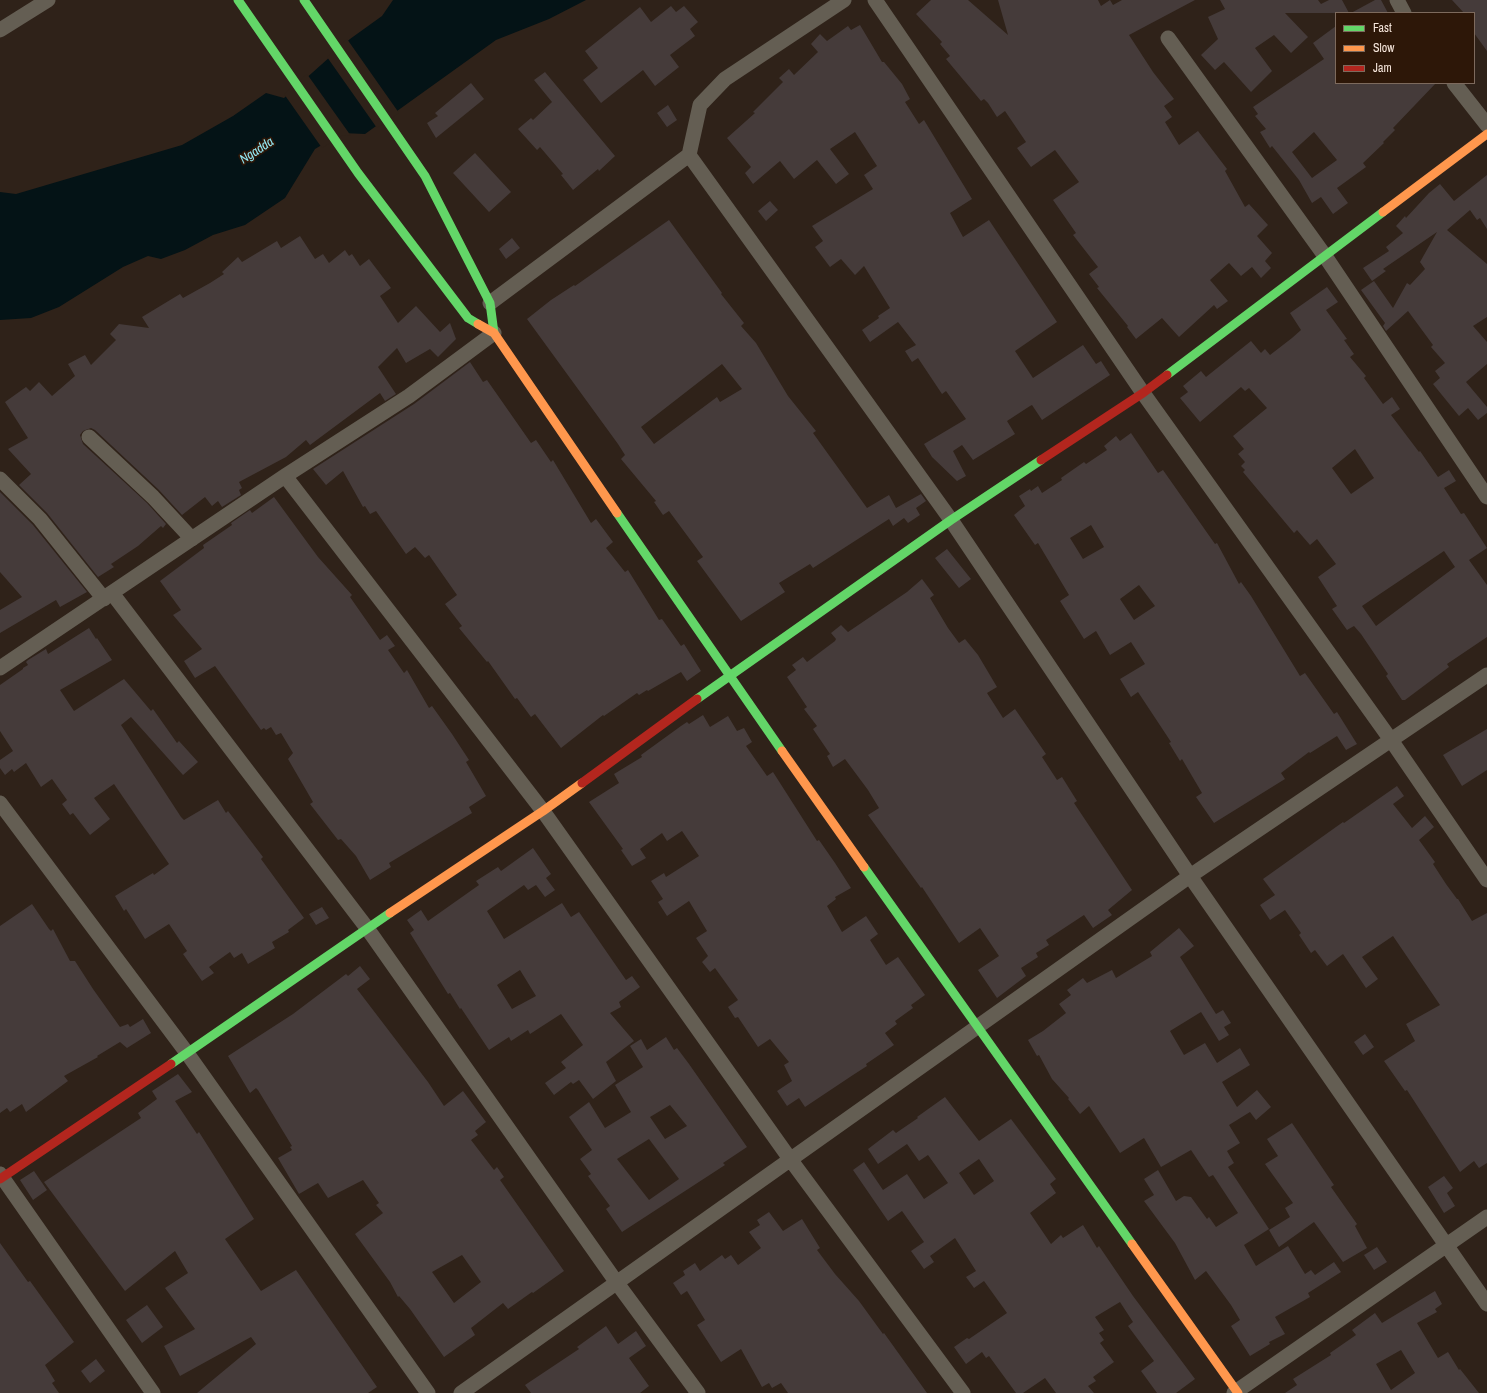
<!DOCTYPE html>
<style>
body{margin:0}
#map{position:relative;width:1487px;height:1393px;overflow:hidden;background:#2f2219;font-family:"Archivo Narrow",sans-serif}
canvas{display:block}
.legend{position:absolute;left:1335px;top:12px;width:140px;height:72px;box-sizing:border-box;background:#2d1708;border:1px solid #7d6a5d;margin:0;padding:5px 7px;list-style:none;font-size:12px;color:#f6e6dc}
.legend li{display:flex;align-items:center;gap:8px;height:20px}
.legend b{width:20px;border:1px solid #7d6a5d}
</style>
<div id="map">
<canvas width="1487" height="1393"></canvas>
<ul class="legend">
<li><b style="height:5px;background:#63d668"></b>Fast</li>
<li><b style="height:5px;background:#ff974d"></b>Slow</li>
<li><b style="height:5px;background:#b3261e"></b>Jam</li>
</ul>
</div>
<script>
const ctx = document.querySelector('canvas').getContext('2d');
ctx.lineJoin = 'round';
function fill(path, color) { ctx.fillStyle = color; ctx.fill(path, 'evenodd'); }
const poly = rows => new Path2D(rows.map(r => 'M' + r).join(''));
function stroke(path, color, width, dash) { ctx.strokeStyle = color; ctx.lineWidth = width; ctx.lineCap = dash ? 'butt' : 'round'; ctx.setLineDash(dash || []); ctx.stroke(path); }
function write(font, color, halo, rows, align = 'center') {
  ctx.font = font + ' "Archivo Narrow",sans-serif'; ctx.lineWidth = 3.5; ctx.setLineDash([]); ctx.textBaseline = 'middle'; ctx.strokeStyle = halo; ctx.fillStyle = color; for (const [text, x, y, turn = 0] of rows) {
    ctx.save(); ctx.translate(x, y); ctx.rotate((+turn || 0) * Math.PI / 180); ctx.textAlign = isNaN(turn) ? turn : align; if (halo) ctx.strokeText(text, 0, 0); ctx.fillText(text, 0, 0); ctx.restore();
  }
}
fill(poly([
 [393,0,586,0,549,19,496,40,365,134,342,133,315,149,285,198,245,225,213,235,185,250,161,259,148,256,123,267,59,307,31,318,0,320,0,192,16,194,182,145,233,116,266,93,284,98,350,39,382,16]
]), '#041316');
fill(poly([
 [347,39,399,113,377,128,327,57],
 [307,74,351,136,343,135,322,148,284,94]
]), '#2f2219');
fill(poly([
 [931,0,968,0,1008,35,998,0,1098,0,1101,6,1110,0,1113,5,1122,0,1195,0,1129,35,1153,72,1174,99,1164,106,1172,117,1165,122,1179,145,1198,131,1227,169,1225,171,1245,207,1249,204,1268,225,1257,236,1272,253,1265,261,1271,268,1261,278,1252,267,1241,276,1229,263,1210,280,1228,301,1217,309,1214,305,1179,337,1162,318,1136,339,1127,327,1128,326,1097,288,1099,287,1089,274,1098,267,1073,235,1076,233,1053,200,1079,182,1055,150,1031,167,1017,148,1026,142,1005,111,997,117,988,103,984,99,981,101,946,59,950,56,940,44,942,42,916,14],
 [1220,0,1318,0,1321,4,1329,0,1342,0,1349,13,1285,13,1308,37,1291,53,1274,35,1255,48,1272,71,1251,92,1224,62,1215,70,1201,55,1218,39,1208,17,1225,9],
 [1375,0,1381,0,1388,13,1351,13],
 [1452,0,1487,0,1487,51,1474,33,1474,13,1464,13],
 [671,6,676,12,684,6,698,22,690,29,695,36,670,55,679,67,655,86,643,70,601,103,583,80,598,68,585,51,640,7,651,22],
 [860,25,882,62,884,62,902,84,910,99,905,102,919,124,924,120,972,199,950,213,963,237,989,220,1057,322,1015,351,1033,378,1083,345,1096,364,1101,361,1110,375,1042,420,1032,405,1030,406,1007,421,1015,434,973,460,962,445,953,451,966,476,957,481,932,457,924,444,966,419,946,391,942,394,918,358,912,362,905,351,916,345,898,322,870,342,862,330,879,318,878,316,890,308,864,266,855,275,841,259,830,267,815,247,823,241,812,226,873,189,864,175,877,166,855,132,830,149,849,174,836,184,817,160,794,179,780,161,753,184,745,173,751,167,727,138,755,113,753,112,783,82,779,78,789,69,794,75,818,52,811,44,820,34,827,41,848,26,851,30],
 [1336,26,1336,83,1436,83,1393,128,1395,130,1383,142,1384,143,1363,163,1366,167,1337,188,1348,203,1333,214,1321,197,1312,203,1299,180,1272,146,1270,148,1260,132,1266,129,1255,116,1258,114,1253,107,1324,59,1313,43],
 [1314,132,1337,160,1312,178,1292,152],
 [545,72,615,156,599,171,598,169,573,190,561,175,563,174,540,147,537,150,518,129,531,118,533,120,552,102,534,80],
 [471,83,484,99,436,138,427,123,438,116,435,113],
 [668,105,677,120,667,127,657,113],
 [475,153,511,192,489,212,453,173],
 [1487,175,1487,229,1480,218,1477,220,1470,210,1447,230,1487,264,1487,317,1473,326,1487,342,1487,364,1466,382,1487,407,1487,413,1478,420,1468,408,1459,416,1433,384,1440,378,1435,371,1445,363,1431,347,1433,345,1408,311,1386,331,1383,326,1385,323,1361,290,1374,281,1393,308,1407,283,1410,285,1425,269,1420,262,1437,232,1383,269,1386,271,1372,281,1363,268,1389,251,1386,247,1403,233,1396,226,1405,216,1406,218,1429,193,1440,184,1454,201],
 [770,201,778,210,766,221,758,211],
 [669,220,722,293,721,294,744,323,741,326,756,343,788,396,816,431,813,433,867,508,889,495,896,508,921,494,926,501,916,508,920,515,908,523,904,518,893,526,889,519,813,568,810,564,779,583,785,592,741,621,697,561,703,557,669,511,663,515,654,502,656,501,621,459,625,455,618,444,527,319,551,300,574,285,575,286],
 [722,364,742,389,720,402,717,397,654,444,641,427],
 [300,236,315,259,323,254,329,263,345,250,349,256,352,254,360,266,369,259,391,288,380,296,398,323,416,306,440,332,450,323,456,339,438,357,430,349,406,363,397,348,378,367,396,394,385,401,380,393,310,445,306,440,286,457,239,482,242,488,239,490,241,495,222,507,218,501,212,506,205,497,182,515,159,490,95,430,91,428,83,431,80,435,83,444,147,503,166,524,163,528,161,526,138,546,111,564,114,567,98,577,47,513,19,485,31,474,8,449,28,438,5,402,26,387,30,391,39,382,52,396,75,376,68,364,85,355,91,365,116,340,110,334,119,324,149,328,142,317,180,294,183,298,210,283,224,274,222,272,238,257,242,262,277,241,281,248],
 [512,238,520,248,506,259,499,249],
 [1327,287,1338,302,1326,310,1347,339,1344,340,1354,354,1350,357,1366,376,1364,378,1383,404,1392,397,1400,409,1391,415,1419,452,1420,451,1438,477,1449,470,1456,481,1444,488,1461,514,1464,513,1487,548,1469,560,1487,585,1487,637,1447,664,1449,667,1405,700,1402,700,1386,676,1388,674,1361,634,1354,626,1347,630,1332,609,1337,606,1318,577,1336,564,1317,539,1310,545,1297,530,1294,533,1243,472,1245,470,1241,466,1245,462,1238,454,1244,449,1233,436,1267,408,1249,388,1245,391,1241,387,1200,422,1180,398,1188,392,1183,386,1201,371,1206,377,1251,341,1261,353,1265,349,1270,355,1292,338,1301,330,1290,313],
 [1355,449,1374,478,1351,494,1332,468],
 [1444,551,1455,567,1376,626,1362,606],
 [470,362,483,382,487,380,531,443,536,440,551,462,553,460,591,523,596,519,613,542,606,548,625,572,628,570,659,620,662,619,681,646,684,644,701,671,687,681,681,672,648,691,647,690,639,695,637,693,604,716,603,715,561,748,535,714,531,717,517,698,515,699,488,661,487,662,459,628,462,626,445,604,457,595,429,555,425,558,415,547,406,554,376,511,370,514,365,506,363,507,343,471,326,485,313,469,414,404],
 [1131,433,1158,473,1163,470,1215,544,1217,543,1239,584,1241,582,1251,596,1300,676,1305,673,1334,714,1337,712,1357,744,1346,750,1337,736,1310,753,1309,752,1281,773,1285,779,1214,823,1196,797,1202,793,1182,759,1180,761,1169,743,1171,742,1138,692,1131,697,1120,679,1145,664,1131,642,1110,655,1096,631,1084,639,1060,601,1069,595,1038,543,1035,545,1014,515,1025,506,1019,496,1030,489,1031,491,1038,486,1042,493,1062,480,1061,478,1084,462,1086,464,1107,450,1104,446,1116,436,1120,441],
 [1091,525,1104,547,1083,559,1070,538],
 [1139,585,1155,606,1134,620,1120,599],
 [0,492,33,525,87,592,60,607,56,600,0,633,0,610,22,597,0,572],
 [274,497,318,557,352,595,350,597,380,640,387,635,395,646,388,650,404,673,407,670,429,708,432,706,452,734,469,760,466,762,486,796,469,807,472,813,389,863,391,867,370,880,356,856,341,839,338,840,310,804,313,802,288,759,293,753,281,733,276,735,271,727,266,730,264,728,261,730,215,666,195,678,184,661,202,649,173,615,181,610,160,581,204,548,203,545,232,525,231,523,250,510,252,513],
 [947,549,971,579,959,588,935,558],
 [922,579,934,595,930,598,948,628,959,643,965,639,978,655,997,687,987,693,1003,718,1015,709,1046,754,1042,757,1057,780,1062,777,1077,801,1074,803,1132,890,1108,910,1112,915,1093,928,1084,915,1046,940,1049,945,1036,953,1038,957,1021,968,1026,976,997,998,978,970,999,956,980,928,959,943,922,887,921,888,868,815,879,808,868,790,845,759,833,767,827,756,830,754,813,729,817,726,804,709,807,707,787,677,796,670,792,665,803,657,807,662,835,641,836,639,831,633,841,625,848,632,907,592],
 [89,628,96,639,97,638,112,660,60,690,74,711,124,679,151,711,153,709,177,743,179,741,198,762,183,775,131,717,121,725,181,817,184,820,218,800,226,813,228,811,263,857,261,859,304,918,288,930,289,932,272,942,275,948,248,964,242,953,234,958,230,952,209,967,214,973,202,981,183,954,187,951,169,924,145,939,126,909,124,911,115,896,153,873,154,875,169,864,114,784,94,798,110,819,90,835,73,813,70,815,62,804,67,800,52,779,41,787,26,763,14,772,12,769,5,775,0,768,0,760,13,751,0,731,0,685,23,669,23,668,28,665,26,662,28,660,46,649,48,654],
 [703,715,710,727,728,716,737,731,744,728,752,742,746,746,767,776,773,772,817,841,819,840,835,863,851,888,835,897,836,899,827,906,842,932,866,916,878,934,870,940,886,965,898,957,925,995,911,1005,913,1008,895,1021,897,1024,885,1033,894,1045,866,1064,867,1066,853,1075,805,1107,799,1098,787,1106,777,1091,792,1081,784,1065,789,1062,770,1039,758,1047,738,1017,735,1018,728,1007,738,1000,715,968,710,972,702,962,708,956,696,938,707,931,689,901,667,916,658,902,663,899,651,881,664,873,666,877,699,856,682,831,667,841,662,833,640,849,646,858,632,866,621,850,623,849,589,802,619,783,614,774,642,757,641,755,681,726,687,722,689,724],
 [1487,729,1487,770,1462,786,1443,755],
 [1397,786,1404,796,1393,804,1412,828,1425,816,1434,827,1419,840,1435,862,1433,864,1446,884,1457,899,1458,899,1472,921,1487,913,1487,1163,1479,1168,1474,1161,1460,1172,1407,1090,1405,1091,1384,1061,1415,1041,1406,1024,1440,1005,1393,936,1362,957,1378,979,1366,988,1343,954,1327,966,1315,950,1311,953,1299,935,1301,933,1285,910,1270,920,1260,905,1275,895,1263,879,1343,822,1344,823],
 [533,848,551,874,546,878,555,890,545,897,536,885,528,890,524,885,487,911,504,939,562,903,571,917,579,912,626,980,632,976,640,987,619,1002,621,1007,610,1013,634,1041,606,1062,616,1081,593,1099,579,1080,573,1084,571,1082,554,1095,545,1083,566,1068,561,1062,583,1045,561,1014,530,1034,528,1030,511,1041,509,1037,489,1050,461,1008,460,1009,450,993,448,994,410,933,414,930,407,920,421,910,428,921,479,885,476,881,498,867,501,871],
 [520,970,536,996,512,1009,497,985],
 [32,904,49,929,51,931,53,929,70,961,75,961,93,989,120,1027,128,1024,130,1027,143,1019,151,1033,127,1048,120,1042,97,1056,98,1057,64,1076,68,1081,26,1112,22,1104,10,1112,7,1108,0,1113,0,926],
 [322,907,329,918,316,925,309,914],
 [1179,928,1194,946,1180,957,1216,1014,1223,1010,1231,1023,1224,1027,1229,1035,1219,1041,1201,1012,1170,1031,1184,1055,1205,1043,1217,1063,1240,1048,1250,1065,1222,1082,1237,1107,1257,1090,1271,1107,1256,1120,1250,1112,1229,1125,1240,1143,1227,1151,1234,1163,1228,1167,1269,1229,1244,1245,1256,1266,1288,1246,1305,1274,1311,1270,1315,1275,1334,1262,1341,1272,1308,1293,1310,1297,1275,1317,1285,1334,1269,1342,1270,1344,1250,1356,1231,1326,1240,1320,1231,1305,1206,1271,1195,1280,1175,1243,1144,1201,1154,1195,1144,1179,1158,1170,1176,1201,1184,1196,1191,1197,1207,1219,1209,1217,1216,1227,1238,1213,1213,1175,1209,1177,1191,1150,1161,1167,1144,1138,1120,1153,1089,1106,1080,1114,1068,1099,1069,1098,1052,1079,1039,1055,1037,1056,1028,1040,1043,1031,1066,1013,1059,1004,1071,995,1067,990,1083,978,1087,983,1112,970,1116,978,1152,956,1150,952],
 [360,966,370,979,357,989,428,1082,444,1106,463,1091,486,1122,475,1131,478,1135,471,1140,494,1170,497,1167,504,1177,500,1180,564,1271,533,1293,532,1292,508,1309,503,1303,471,1328,475,1335,444,1357,410,1309,399,1296,398,1297,390,1282,355,1234,383,1213,376,1205,379,1203,363,1180,328,1198,318,1183,299,1194,278,1158,292,1150,290,1147,292,1146,258,1090,256,1088,250,1093,228,1056,293,1014,346,974,348,976],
 [462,1255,481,1282,454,1303,432,1272],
 [1365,1034,1374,1047,1363,1055,1354,1042],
 [666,1037,674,1050,677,1048,689,1064,747,1147,723,1163,725,1165,622,1232,606,1209,610,1206,588,1176,591,1174,580,1159,592,1150,569,1117,589,1102,605,1128,631,1112,615,1085,643,1067,630,1046,641,1039,647,1050],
 [670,1105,687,1126,665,1139,650,1117],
 [649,1139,679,1179,649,1200,617,1159],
 [178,1074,192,1092,175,1101,197,1134,199,1132,254,1219,225,1239,261,1291,296,1270,377,1387,368,1393,197,1393,256,1344,251,1337,180,1376,164,1346,195,1329,165,1288,188,1273,175,1251,125,1291,44,1182,141,1118,138,1113,157,1099,152,1091],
 [945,1097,979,1141,1011,1119,1056,1179,1050,1184,1056,1193,1030,1213,1051,1244,1061,1235,1063,1238,1083,1225,1097,1248,1099,1246,1133,1296,1195,1379,1176,1393,1157,1393,1141,1371,1154,1361,1128,1326,1133,1322,1120,1302,1095,1317,1104,1330,1099,1333,1104,1340,1100,1343,1114,1362,1093,1377,1096,1381,1088,1386,1094,1393,1056,1393,1045,1378,1023,1393,1016,1393,989,1356,986,1358,982,1352,966,1364,954,1347,967,1338,969,1339,1007,1313,984,1281,974,1288,966,1277,976,1271,955,1238,930,1256,934,1262,924,1269,911,1251,924,1242,902,1211,888,1221,853,1170,864,1162,883,1190,907,1174,924,1199,948,1183,928,1155,919,1161,907,1144,878,1164,868,1149,893,1130,896,1133,918,1118,917,1117],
 [979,1159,994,1181,974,1195,959,1173],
 [1292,1123,1334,1185,1331,1187,1357,1224,1355,1226,1367,1248,1343,1262,1314,1222,1279,1247,1269,1230,1290,1217,1285,1208,1293,1203,1265,1164,1278,1156,1267,1139],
 [34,1171,47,1190,33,1200,20,1180],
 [1444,1176,1453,1188,1447,1193,1455,1206,1444,1213,1428,1187],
 [769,1212,783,1231,802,1219,820,1248,817,1250,835,1274,859,1301,883,1334,884,1333,927,1393,788,1393,781,1383,772,1388,769,1383,762,1387,741,1349,721,1362,697,1325,705,1320,687,1291,681,1295,673,1283,685,1275,683,1271,695,1263,700,1271,722,1255,725,1259,731,1255,738,1265,761,1248,749,1232,760,1225,757,1220],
 [0,1243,28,1282,30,1281,74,1342,45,1365,55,1381,52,1383,59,1393,0,1393],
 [1377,1247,1387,1262,1374,1270,1364,1255],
 [1435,1291,1442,1304,1435,1309,1437,1312,1417,1323,1438,1358,1448,1352,1459,1370,1460,1369,1479,1393,1285,1393,1297,1385,1293,1379,1331,1355,1330,1353,1356,1335,1352,1330,1375,1313,1382,1323],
 [1401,1350,1415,1373,1391,1390,1376,1364],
 [147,1305,163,1327,142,1343,126,1320],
 [606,1326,618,1344,636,1331,646,1346,629,1358,649,1386,640,1393,531,1393,525,1385,579,1349,577,1347],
 [96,1359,105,1371,90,1383,81,1371]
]), '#453b3a');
stroke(poly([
 [875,0,1143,393,1391,740,1487,880],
 [1397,0,1404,13],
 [0,30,48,0],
 [1168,38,1325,256,1487,497],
 [1454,83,1487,125],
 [689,155,951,520,1190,876,1487,1304],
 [490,303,689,155,700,105,725,79,844,0],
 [89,437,153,497,192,539],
 [285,476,543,811,790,1159,963,1393],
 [0,479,40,519,104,599],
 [112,593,367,928,617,1283,698,1393],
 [0,668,285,476,409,396,494,333],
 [0,803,187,1053,428,1393],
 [0,1174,153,1393],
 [461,1393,1190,876,1487,675],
 [1234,1393,1487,1217]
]), '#645e53', 15);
stroke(poly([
 [238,0,358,173,468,318,478,324],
 [304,0,425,176,490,303,494,333],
 [1167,375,1383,212],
 [617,513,782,751],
 [697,699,951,520,1041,460],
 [864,867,1132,1244],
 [171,1064,390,913]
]), '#63d668', 9);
stroke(poly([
 [1383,212,1487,134],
 [478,324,494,333,617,513],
 [782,751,864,867],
 [390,913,543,811,582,783],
 [1132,1244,1238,1393]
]), '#ff974d', 9);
stroke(poly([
 [1041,460,1143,393,1167,375],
 [582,783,697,699],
 [0,1179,171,1064]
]), '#b3261e', 9);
write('italic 13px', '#94eaf6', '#2d1708', [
 ["Ngadda",257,151,-33]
]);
</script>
